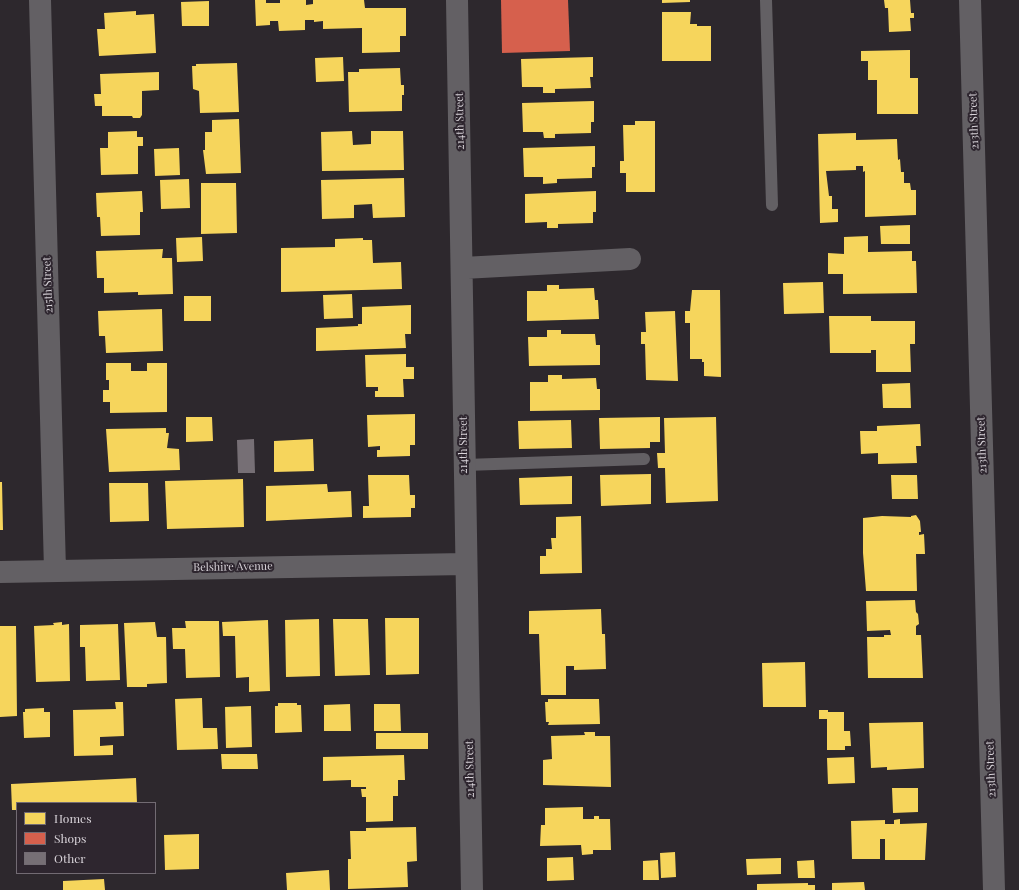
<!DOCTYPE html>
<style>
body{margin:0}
#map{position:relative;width:1019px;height:890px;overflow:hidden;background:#2d282d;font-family:"Playfair Display",serif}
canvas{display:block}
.legend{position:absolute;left:16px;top:802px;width:140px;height:72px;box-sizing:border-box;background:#2e262f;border:1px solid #726b73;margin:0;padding:5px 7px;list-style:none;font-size:12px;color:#d8d3d9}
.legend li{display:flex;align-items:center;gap:8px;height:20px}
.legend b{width:20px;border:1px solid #726b73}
</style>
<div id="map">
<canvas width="1019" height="890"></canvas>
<ul class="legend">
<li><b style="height:11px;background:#f6d55c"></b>Homes</li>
<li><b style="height:11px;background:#d6604d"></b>Shops</li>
<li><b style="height:11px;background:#766f75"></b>Other</li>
</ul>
</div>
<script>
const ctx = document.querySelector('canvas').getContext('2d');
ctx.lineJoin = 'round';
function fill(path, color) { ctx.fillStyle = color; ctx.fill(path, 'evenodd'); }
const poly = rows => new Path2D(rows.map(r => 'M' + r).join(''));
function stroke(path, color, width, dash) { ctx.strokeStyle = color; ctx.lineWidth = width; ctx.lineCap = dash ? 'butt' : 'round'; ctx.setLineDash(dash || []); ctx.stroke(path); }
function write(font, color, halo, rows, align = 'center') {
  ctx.font = font + ' "Playfair Display",serif'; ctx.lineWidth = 4; ctx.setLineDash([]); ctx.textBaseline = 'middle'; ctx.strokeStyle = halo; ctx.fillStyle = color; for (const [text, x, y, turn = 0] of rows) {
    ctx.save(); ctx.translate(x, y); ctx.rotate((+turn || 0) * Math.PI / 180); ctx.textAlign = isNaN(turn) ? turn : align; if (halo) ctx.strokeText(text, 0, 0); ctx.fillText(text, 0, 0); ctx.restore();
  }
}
fill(poly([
 [255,0,266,0,266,3,280,3,280,0,306,0,306,5,313,4,313,0,364,0,365,8,406,8,406,36,400,36,400,52,362,53,362,28,323,29,323,21,314,22,314,20,305,20,305,30,279,31,278,21,270,21,270,25,256,26],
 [662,0,690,0,690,2,662,3],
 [884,0,910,0,911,13,914,13,914,18,910,18,911,31,889,32,888,8,885,8],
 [209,1,209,26,182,26,181,2],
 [136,11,136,15,154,14,156,53,99,56,97,29,105,29,104,13],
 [662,12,691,12,690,24,697,24,697,26,711,26,711,61,662,61],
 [910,50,910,78,918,78,918,114,877,114,877,80,868,80,868,61,861,61,861,51],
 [343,57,344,81,316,82,315,58],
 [593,57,593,77,590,77,591,88,555,89,555,93,543,93,543,87,522,87,521,59],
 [237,63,239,112,200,113,199,91,193,89,192,66,196,66,196,64],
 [400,68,401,85,404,85,404,95,402,95,402,111,349,112,348,72,359,72,359,69],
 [159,72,159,90,142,91,142,115,140,118,133,118,132,116,102,116,102,106,95,106,94,94,101,94,100,74],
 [594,101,594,122,591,122,591,133,555,134,555,138,544,138,543,132,523,132,522,103],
 [239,119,241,173,206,174,203,150,205,150,205,132,212,132,212,120],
 [635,121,655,121,655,192,626,192,626,173,620,173,620,161,624,161,623,125,635,125],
 [137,131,137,137,143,137,143,146,138,146,138,174,101,175,100,148,108,148,108,132],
 [352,131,353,145,371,144,371,131,403,131,404,170,322,171,321,132],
 [856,133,856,140,897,139,898,160,900,159,901,172,904,172,904,183,910,183,911,190,916,190,916,215,865,217,865,171,863,172,863,166,856,166,856,170,826,171,829,196,832,196,832,209,838,209,838,222,820,223,818,134],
 [595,146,595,167,592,167,592,178,557,179,557,183,543,184,543,177,524,177,523,148],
 [179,148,180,175,155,176,154,149],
 [404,178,405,217,373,218,372,204,354,205,354,218,322,219,321,180],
 [189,179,190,208,161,209,160,180],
 [201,183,236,183,237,233,201,234],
 [142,191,143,212,140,212,140,235,101,236,100,217,97,217,96,193],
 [596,191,596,212,593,212,593,223,558,224,558,228,547,228,547,222,525,223,525,194],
 [910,225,910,244,881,244,880,226],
 [868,236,868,252,912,251,912,261,916,261,917,293,843,294,843,274,828,274,828,253,844,254,844,237],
 [202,237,203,261,177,262,176,238],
 [363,238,363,240,372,240,373,263,401,262,402,289,281,292,281,248,335,247,335,239],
 [163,249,162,258,172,258,173,294,138,295,138,292,104,293,104,278,97,278,96,251],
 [823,282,824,313,784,314,783,283],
 [547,285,559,285,559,289,594,288,595,300,598,300,599,319,527,321,527,291,547,291],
 [692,290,720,290,721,377,704,376,704,362,702,362,702,359,690,359,690,323,685,323,685,311,690,311],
 [352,294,353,318,324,319,323,295],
 [184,296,211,296,211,321,184,321],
 [411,305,411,334,405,334,406,348,316,351,316,328,358,326,358,324,362,324,362,307],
 [162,309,163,351,106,353,105,336,99,336,98,311],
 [675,311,678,381,646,380,645,344,641,344,641,332,646,332,645,312],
 [829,316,871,316,871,321,915,321,915,344,910,344,911,372,876,372,876,350,871,350,871,353,830,353],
 [547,330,561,330,561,334,595,334,596,345,600,345,600,365,529,366,528,337,547,337],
 [406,354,406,367,414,367,414,379,403,379,404,397,375,397,375,391,378,391,378,387,366,387,365,355],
 [106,363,131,363,131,371,147,371,147,363,167,363,167,412,110,413,110,402,103,402,103,390,109,390,109,380,106,380],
 [548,375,562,375,562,379,596,378,597,389,600,389,600,410,530,411,530,382,548,382],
 [910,383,911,408,883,408,882,384],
 [415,414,415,445,410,445,410,456,377,457,377,450,380,450,380,446,368,447,367,415],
 [186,417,212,417,213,441,186,442],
 [660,417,660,442,650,442,650,448,600,449,599,418],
 [716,417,718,501,666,503,665,468,658,468,657,453,665,453,664,418],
 [571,420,572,448,519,449,518,421],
 [920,424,921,446,916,446,917,463,878,464,878,453,861,454,860,431,877,431,877,426],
 [166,428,166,433,169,433,167,448,179,449,180,470,109,472,106,429],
 [313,439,314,471,274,472,274,441],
 [651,474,651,504,601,506,600,475],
 [368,475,409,475,410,495,415,495,415,508,411,508,411,517,363,518,363,506,369,506],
 [891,475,917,475,918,499,892,499],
 [572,476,572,504,520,505,519,478],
 [243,479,244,527,167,529,165,481],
 [0,482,2,482,3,530,0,530],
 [109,483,148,483,149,521,110,522],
 [327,484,328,492,351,491,352,517,266,521,266,486],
 [916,515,920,521,921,532,919,532,919,535,924,534,925,554,916,554,917,591,866,591,863,553,863,518,882,516,911,517,911,516],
 [581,516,582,573,540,574,540,556,546,556,546,549,552,549,551,538,556,538,556,517],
 [915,600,916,612,918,614,919,624,916,626,916,635,921,635,923,678,868,678,867,637,884,637,884,635,891,635,890,630,867,631,866,601],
 [601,609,602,634,605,634,606,669,574,670,574,666,566,666,566,695,541,695,539,634,529,634,529,611],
 [385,618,419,618,419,674,386,675],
 [319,619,320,676,286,677,285,620],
 [333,619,368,619,370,675,335,676],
 [268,620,270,691,249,692,249,677,236,678,235,636,223,636,222,622],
 [185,621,219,621,220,677,186,678,185,649,173,649,172,628,186,628],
 [62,622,62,625,69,624,70,681,36,682,34,626,54,625,53,623],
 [155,622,157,637,166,637,167,683,147,684,147,687,127,687,124,623],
 [118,624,120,680,86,681,85,647,80,647,80,625],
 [0,626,16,626,17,716,0,717],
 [805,662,806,707,763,707,762,663],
 [202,698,203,728,217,728,218,749,177,750,175,699],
 [548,699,599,699,600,724,548,725,549,722,546,722,545,702,548,702],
 [115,702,123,702,124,736,100,737,100,746,113,745,113,755,74,756,73,710,116,709],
 [278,703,297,703,297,705,301,705,302,732,275,733,275,706,278,706],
 [350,704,351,731,324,731,324,705],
 [374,704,400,704,401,731,374,731],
 [251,706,252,747,226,748,225,707],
 [44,708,44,712,50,712,50,737,24,738,23,712,25,712,25,709],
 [819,710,828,710,828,712,844,712,844,731,850,731,851,746,845,746,845,750,827,750,827,719,819,719],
 [923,722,924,768,887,770,887,767,871,768,869,723],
 [584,732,595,732,595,736,610,736,611,787,543,785,543,760,552,759,551,736,585,735],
 [376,733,428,733,428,749,376,749],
 [221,754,257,754,258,769,222,769],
 [404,755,405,780,398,780,398,796,393,796,393,821,366,822,366,797,362,797,361,789,366,789,366,787,351,787,351,780,323,781,323,757],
 [854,757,855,783,828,784,827,758],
 [136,778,137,803,17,803,17,810,12,810,11,784],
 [892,788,918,788,918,812,893,813],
 [583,807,583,819,594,819,594,816,599,816,599,819,610,819,611,850,593,850,593,854,582,855,581,845,540,846,541,825,545,825,545,808],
 [900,819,900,824,927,823,925,860,885,860,885,839,880,839,880,859,852,859,851,821,885,820,885,824,894,824,894,820],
 [416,827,417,861,407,862,408,887,348,889,348,859,351,859,350,831,366,831,366,828],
 [199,834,199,869,165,870,164,835],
 [675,852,676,877,661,878,660,853],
 [573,857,574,880,547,881,547,858],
 [781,858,781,874,747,875,746,859],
 [658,860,659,880,643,880,643,861],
 [814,860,815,878,798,878,797,861],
 [329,870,330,890,287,890,286,873],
 [104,879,105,890,63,890,63,881],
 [864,882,865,890,832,890,832,883],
 [808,883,808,885,815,885,815,890,757,890,757,884]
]), '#f6d55c');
fill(poly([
 [501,0,568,0,570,51,502,53]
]), '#d6604d');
fill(poly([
 [254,439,255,473,238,473,237,440]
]), '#766f75');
stroke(poly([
 [766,0,772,205],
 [465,465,644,459]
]), '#636064', 12);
stroke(poly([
 [40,0,55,570],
 [457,0,472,890],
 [970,0,994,890],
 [463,268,630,259],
 [0,572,465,564]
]), '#636064', 22);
write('11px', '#d8d3d9', '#2e262f', [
 ["214th Street",460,121,-91],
 ["213th Street",974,121,-92],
 ["215th Street",48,285,-92],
 ["214th Street",464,445,-90],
 ["213th Street",982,445,-92],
 ["Belshire Avenue",233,567,-1],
 ["214th Street",470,769,-91],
 ["213th Street",991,769,-92]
]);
</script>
